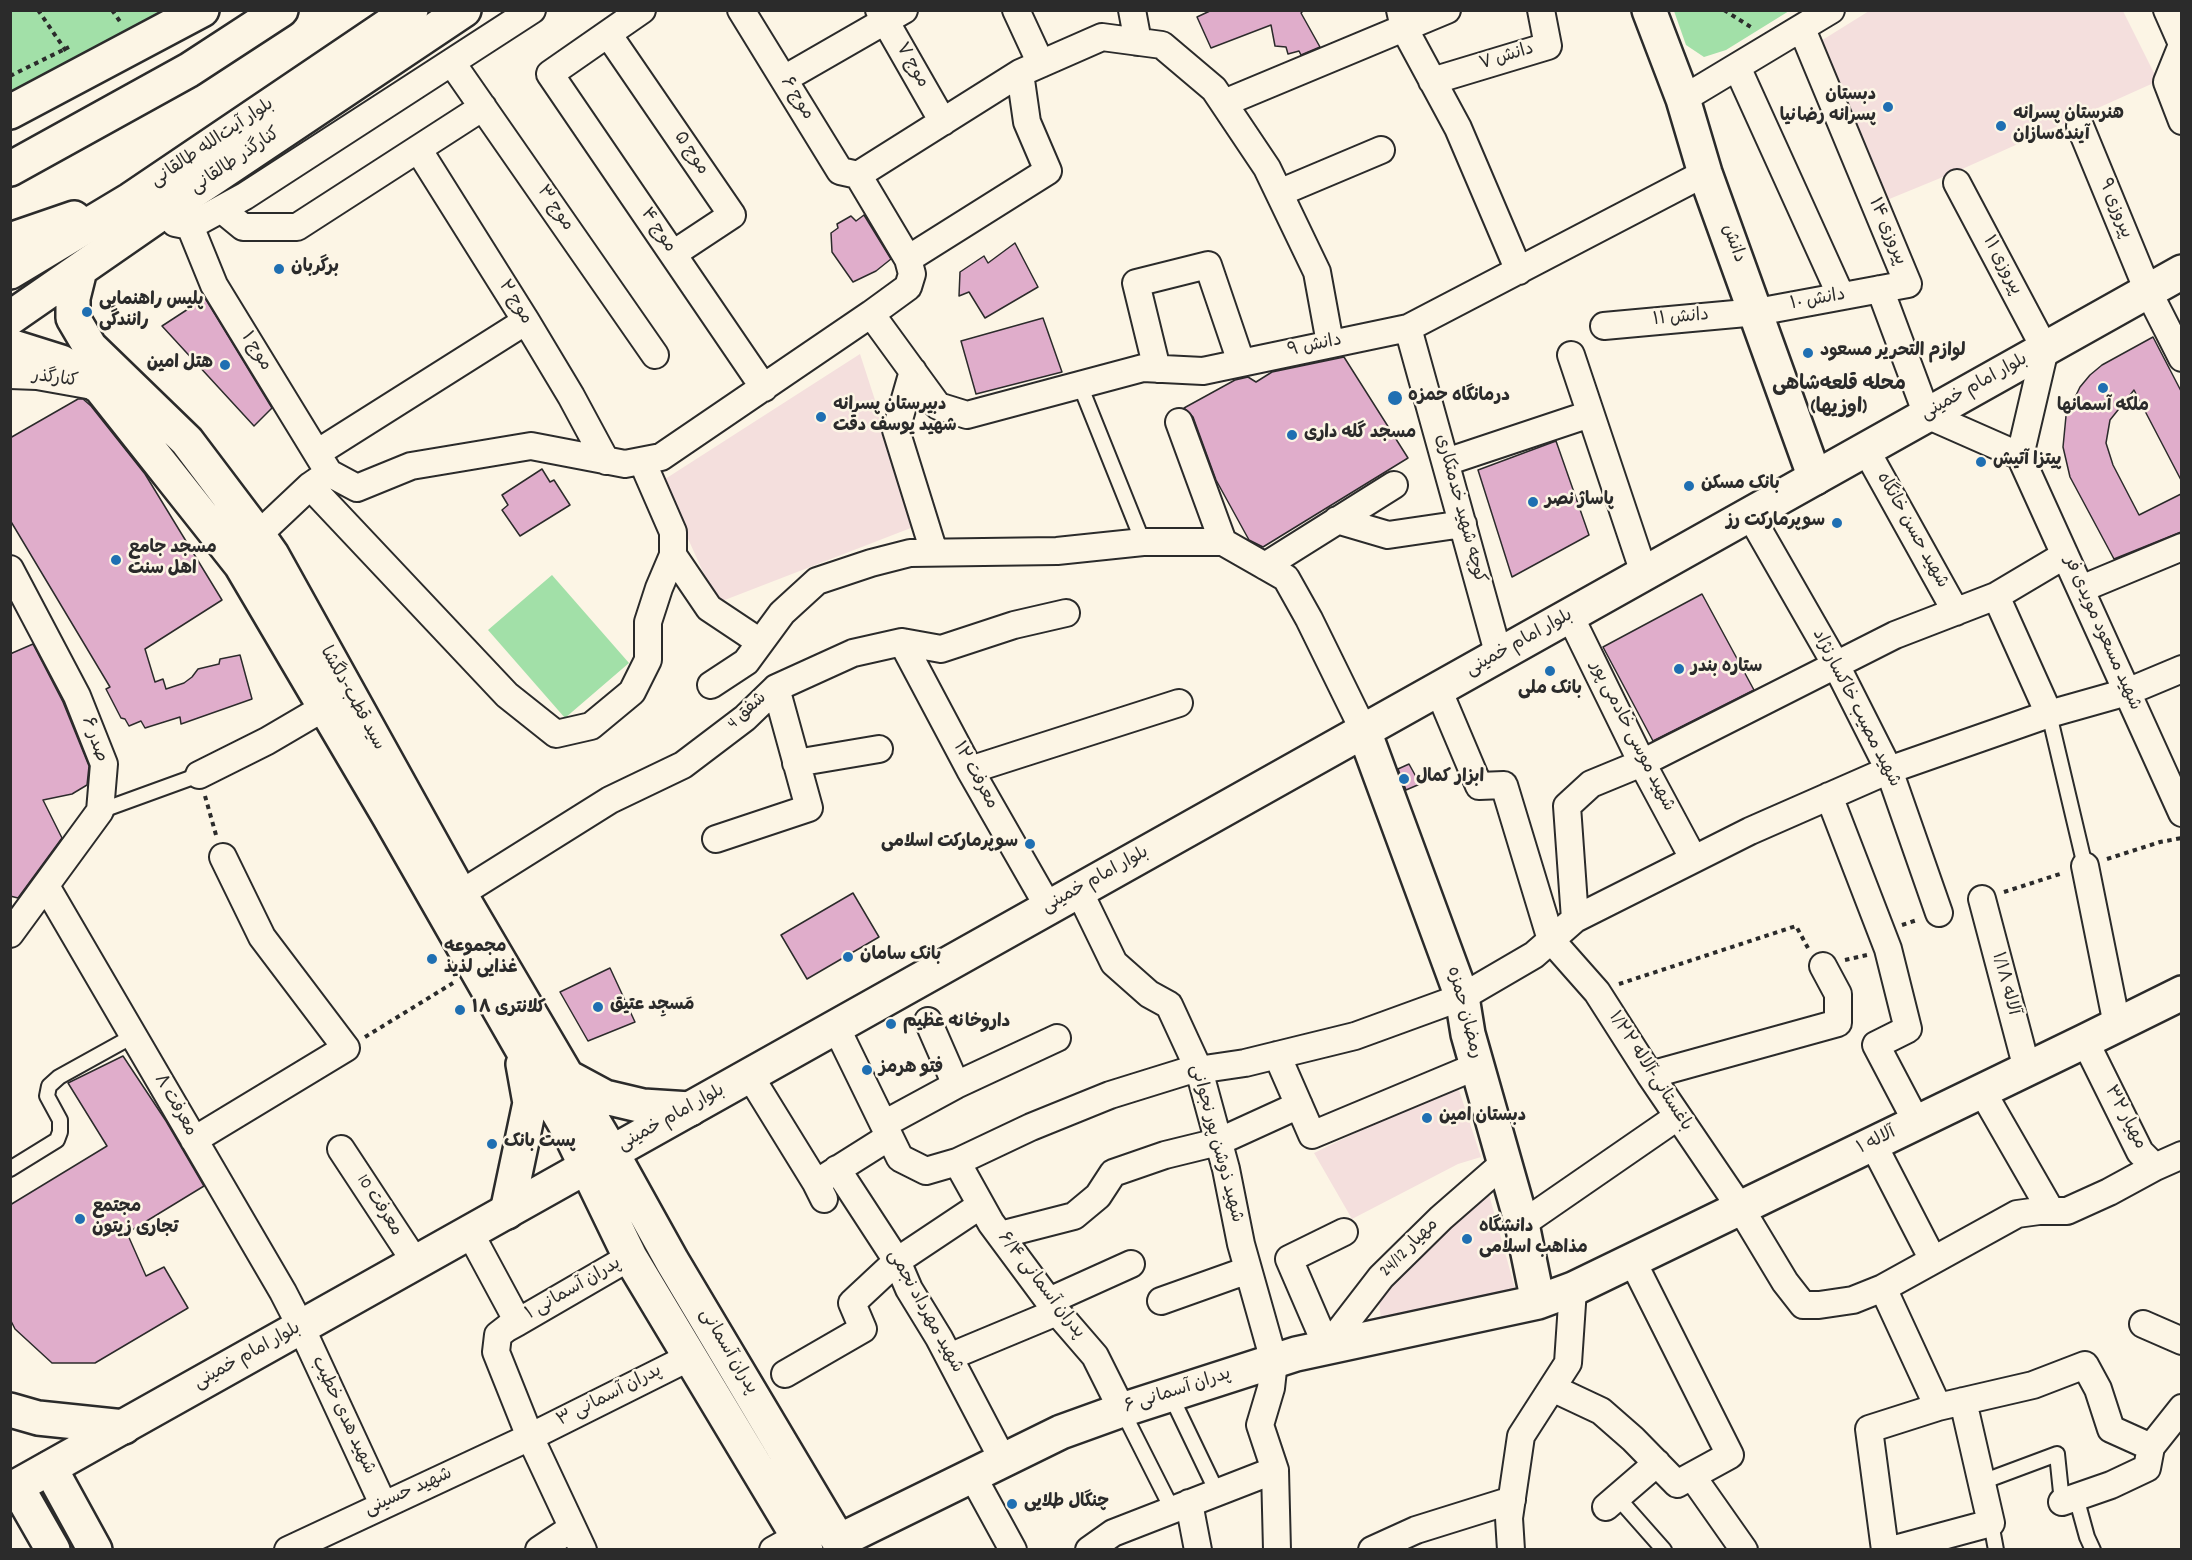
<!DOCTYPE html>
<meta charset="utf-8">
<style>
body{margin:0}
#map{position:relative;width:2192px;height:1560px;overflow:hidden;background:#fcf5e5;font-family:Dekko,sans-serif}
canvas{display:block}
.frame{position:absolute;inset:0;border:12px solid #2b2b2b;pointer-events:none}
</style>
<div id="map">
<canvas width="2192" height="1560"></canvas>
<div class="frame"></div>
</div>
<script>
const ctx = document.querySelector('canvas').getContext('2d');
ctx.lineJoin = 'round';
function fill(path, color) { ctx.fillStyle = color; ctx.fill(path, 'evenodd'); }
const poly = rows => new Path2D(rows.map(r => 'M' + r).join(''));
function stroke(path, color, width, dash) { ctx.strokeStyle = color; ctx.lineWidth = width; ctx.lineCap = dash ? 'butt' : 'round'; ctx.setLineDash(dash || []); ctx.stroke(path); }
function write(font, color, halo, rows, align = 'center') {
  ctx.font = font + ' Dekko,"Playpen Sans Arabic",sans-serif'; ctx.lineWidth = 5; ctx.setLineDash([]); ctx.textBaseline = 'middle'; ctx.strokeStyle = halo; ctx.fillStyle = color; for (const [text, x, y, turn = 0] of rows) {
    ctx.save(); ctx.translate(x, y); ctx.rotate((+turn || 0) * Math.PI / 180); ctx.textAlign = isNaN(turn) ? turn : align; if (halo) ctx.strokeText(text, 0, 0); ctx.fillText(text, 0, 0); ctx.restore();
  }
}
fill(poly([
 [1869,11,2123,11,2158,81,1960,170,1882,202,1816,44],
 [860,354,916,526,717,603,662,481],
 [1457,1084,1481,1157,1458,1164,1352,1219,1314,1153],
 [1487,1187,1516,1292,1382,1328,1378,1294]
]), '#f4dfdd');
fill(poly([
 [11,11,189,11,11,101],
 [1674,11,1674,10,1789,11,1726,50,1704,57,1686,45],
 [552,575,629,663,565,718,488,630]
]), '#a2e0a8');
const building = poly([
 [1212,10,1304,10,1301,13,1320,47,1301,55,1299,51,1288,54,1286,47,1275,46,1271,25,1211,48,1197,17,1212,10],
 [864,215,891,259,876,271,853,282,832,252,831,233,838,228,837,224,851,216,856,221,864,215],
 [1015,243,1038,287,985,318,969,292,959,296,960,272,984,256,988,263,1015,243],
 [205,298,272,408,254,426,162,326,205,298],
 [1043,318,1062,372,976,394,961,341,1043,318],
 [2153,337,2181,391,2181,480,2134,390,2110,420,2106,443,2113,465,2139,515,2181,494,2181,532,2114,559,2070,477,2063,447,2066,416,2080,387,2090,375,2102,365,2153,337],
 [1344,357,1408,458,1263,547,1249,540,1216,480,1193,417,1184,408,1235,380,1248,377,1256,382,1272,372,1344,357],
 [78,399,83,399,91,406,145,474,222,600,145,649,155,682,163,679,166,689,184,683,192,677,198,669,219,664,220,659,240,655,252,699,181,724,180,717,145,728,141,721,129,726,125,719,121,718,106,689,110,687,10,520,10,438,78,399],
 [1556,441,1589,535,1512,577,1478,470,1556,441],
 [542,469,550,482,554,480,570,505,520,536,502,510,508,505,502,495,542,469],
 [1702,594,1754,690,1653,741,1603,647,1702,594],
 [33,644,63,702,89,766,87,785,72,794,43,800,62,838,18,898,10,896,10,654,33,644],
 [1409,764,1420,784,1406,790,1398,769,1409,764],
 [853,893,879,937,807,979,781,935,853,893],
 [610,968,635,1022,588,1041,560,992,610,968],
 [123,1056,166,1121,204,1186,127,1233,146,1276,164,1267,188,1308,95,1363,52,1363,15,1329,10,1319,10,1205,107,1146,68,1083,123,1056]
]);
fill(building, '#e0adcb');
stroke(building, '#2b2b2b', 1.5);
const lane = poly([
 [1080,385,1143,542],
 [2049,714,2085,866],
 [100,811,199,775],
 [10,1169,57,1140,60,1132,60,1120,47,1096,49,1086,59,1077,133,1036],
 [1170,1394,1217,1492],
 [1122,1410,1172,1509],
 [1982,1482,2057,1454,2062,1502],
 [2076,1497,2087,1537,2093,1550],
 [1618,1498,1664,1550],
 [1991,1523,1996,1550]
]);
const street = poly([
 [642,10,550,74,764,388],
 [741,10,840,171,858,175],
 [879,10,943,122],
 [1016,10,1041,64],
 [1132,10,1138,42],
 [1400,10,1404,28,1458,128,1519,271],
 [2167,10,2182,44],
 [608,34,732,215,673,254],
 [2182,45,2167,82,2182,121],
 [452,63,655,355],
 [1737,67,1841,296],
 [784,79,904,10],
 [1432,81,1548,46,1541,10],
 [1683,99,1831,10],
 [1224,103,1447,10],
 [2080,126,2148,291,2182,358],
 [418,149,526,321,571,396,606,461],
 [1957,183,2045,349,2020,456,2182,813],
 [1279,193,1381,150],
 [221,209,243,227,297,227,483,107],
 [175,223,190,226,245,196,532,10],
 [190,226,214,285,329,473,357,488,411,466,531,446,625,464,661,457,871,314,938,406,967,415,1143,368,1203,371,1408,328,1705,173],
 [908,259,1048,171,1027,122,1020,73],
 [1880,289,1927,415,2020,456],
 [871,314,908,287,912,274,908,259,858,175,1020,73,1102,37,1162,45,1214,89,1267,168,1317,272,1330,343],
 [1604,326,1757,312,1908,284,1802,29],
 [1408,328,1499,656],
 [1571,355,1644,573],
 [1157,369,1136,283,1208,265,1241,362],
 [913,371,896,430,934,552],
 [10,375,37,376,93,386],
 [1179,422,1223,542],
 [1866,450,1956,612],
 [317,453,526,321],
 [1446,462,1590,414],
 [310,486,507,695,556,734,591,726,632,692,648,660,648,622,659,588,673,555,673,532,642,461],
 [1750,515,1836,665,1889,770,1939,913],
 [1337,520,1388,535,1463,524],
 [258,535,310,486,323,477],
 [673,555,709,608,760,642],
 [1265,566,1394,485],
 [10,569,77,696,104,764,100,811,10,934],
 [2081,589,2182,547],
 [1996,596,2049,714],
 [1570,616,1642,763,1693,858],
 [902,642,970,770,1049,908],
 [711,685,746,662,782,613,817,581,871,563,910,553,1057,551,1143,542,1223,542,1286,578,1309,619,1364,731],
 [1438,689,1479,786,1504,785,1551,940,1597,992,1650,1075,1741,1209,1785,1282,1803,1305,1819,1305,1853,1300,1883,1288,2017,1214,2039,1211,2067,1211,2109,1192,2155,1167],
 [796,763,879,749],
 [970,770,1179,703],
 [199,775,267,741,325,707],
 [1829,796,1888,949,1908,1029,1876,1045,1917,1123],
 [716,839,809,808,776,688],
 [2085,866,2117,1025],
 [46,886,283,1292,301,1327,383,1504],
 [1079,891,1114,963,1149,994,1169,1005,1199,1070,1226,1169,1241,1244,1274,1361,1271,1388,1260,1425,1275,1470,1277,1550],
 [460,894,610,800,683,765,745,718,776,688,853,653,902,642,941,649,1014,625,1066,613],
 [1982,899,2027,1069],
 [1575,919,1567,806,1591,784,1642,763,1895,635,1996,596,2065,555],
 [928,1021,956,1085],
 [836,1027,900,1158,926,1171,957,1162,1031,1127,1110,1095,1184,1072,1245,1063,1355,1036,1462,997,1534,955,1575,919,1750,831,1889,770,2049,714,2127,692,2182,669],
 [2085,1041,2140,1152,2155,1167,2182,1155],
 [1277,1055,1312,1135,1477,1066],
 [1650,1075,1838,1023,1838,994,1823,966],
 [750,1076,816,1183],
 [1982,1091,2051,1211],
 [884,1124,956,1085,1057,1038],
 [194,1140,346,1048,262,937,223,857],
 [1873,1144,1933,1260],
 [341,1149,416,1263],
 [957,1162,991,1223,1057,1312,1095,1356,1122,1410],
 [837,1169,897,1261,909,1289,939,1338,1003,1460],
 [824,1199,816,1183,889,1137],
 [1522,1224,1677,1117],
 [1344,1232,1289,1259,1327,1347,1381,1277,1441,1218,1504,1163],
 [470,1233,518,1322,507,1328,498,1335,496,1352,530,1437,583,1550],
 [1000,1235,1074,1216,1098,1196,1113,1173,1165,1155,1218,1142,1299,1105],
 [1883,1288,1938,1407],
 [1049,1301,1131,1264],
 [1161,1301,1248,1270],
 [518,1322,630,1257],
 [2143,1324,2182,1341],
 [949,1357,1057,1312],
 [785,1374,863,1329,852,1303,897,1261,981,1205],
 [1552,1388,1601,1411,1633,1439,1677,1484,1730,1455,1632,1260],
 [972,1475,1013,1550],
 [1692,1476,1744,1550],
 [2062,1502,2111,1485,2147,1468,2151,1447,2182,1408],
 [1189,1503,1198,1550],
 [1606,1507,1657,1463],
 [288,1550,530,1437,690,1357],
 [539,1550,572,1528],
 [773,1550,798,1536],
 [1089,1550,1113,1533,1275,1470],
 [1372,1550,1416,1530,1512,1500],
 [1511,1550,1509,1518,1521,1436,1568,1363,1573,1289],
 [1885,1550,1869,1429,1938,1407,2033,1385,2085,1365,2098,1389,2111,1429,2151,1447],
 [1891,1550,1991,1523,1963,1401]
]);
const secondary = poly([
 [1649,10,1683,99,1705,173,1815,478],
 [10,112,202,10],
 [80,270,73,298,73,318,90,347,187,441,258,535,272,555,460,894,612,1153,672,1261,844,1550],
 [10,318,173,205,464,10],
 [10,346,61,362,100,387,241,565,390,818,569,1131,630,1257,806,1550],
 [1364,731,1462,997,1468,1034,1522,1224,1538,1302],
 [566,1076,605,1097,643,1106,690,1109],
 [507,1212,530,1103,523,1064],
 [10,1410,38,1418,124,1427],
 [50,1468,95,1550],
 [17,1487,53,1550],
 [839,1541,1061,1432,1122,1410,1296,1354,1538,1302,1573,1289,2085,1041,2182,993]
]);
const primary = poly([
 [355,82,380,33],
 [10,169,189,70,281,10],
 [10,240,74,218],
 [10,272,130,200,411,10],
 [10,1490,2182,272]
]);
stroke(lane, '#2b2b2b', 18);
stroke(street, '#2b2b2b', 30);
stroke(secondary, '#2b2b2b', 38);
stroke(primary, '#2b2b2b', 38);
stroke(poly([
 [38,10,66,51],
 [112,10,121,23],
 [1724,10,1754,29],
 [10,76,69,47],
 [205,796,216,835],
 [2107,859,2160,842,2182,838],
 [2004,892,2063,873],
 [1902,925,1917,920],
 [1845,960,1867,955],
 [1619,984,1796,926,1808,948],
 [365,1037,453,983]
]), '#2b2b2b', 4, [4.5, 4.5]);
stroke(lane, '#fcf5e5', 14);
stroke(street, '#fcf5e5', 26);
stroke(secondary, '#fcf5e5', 33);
stroke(primary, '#fcf5e5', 33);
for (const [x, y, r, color] of [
 [1888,107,6,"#1f6fb2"],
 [2001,126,6,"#1f6fb2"],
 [279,269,6,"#1f6fb2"],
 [87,312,6,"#1f6fb2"],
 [1808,353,6,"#1f6fb2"],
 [225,365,6,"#1f6fb2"],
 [2103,388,6,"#1f6fb2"],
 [1395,398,8,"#1f6fb2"],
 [821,417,6,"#1f6fb2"],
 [1292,435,6,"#1f6fb2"],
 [1981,462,6,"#1f6fb2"],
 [1689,486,6,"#1f6fb2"],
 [1533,502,6,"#1f6fb2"],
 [1837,523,6,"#1f6fb2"],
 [116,560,6,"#1f6fb2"],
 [1679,669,6,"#1f6fb2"],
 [1550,671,6,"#1f6fb2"],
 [1404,779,6,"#1f6fb2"],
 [1030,844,6,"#1f6fb2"],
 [848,957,6,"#1f6fb2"],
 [432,959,6,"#1f6fb2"],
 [598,1007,6,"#1f6fb2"],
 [460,1010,6,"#1f6fb2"],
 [891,1024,6,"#1f6fb2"],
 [867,1070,6,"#1f6fb2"],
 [1427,1118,6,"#1f6fb2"],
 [492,1144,6,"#1f6fb2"],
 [80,1219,6,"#1f6fb2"],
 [1467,1239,6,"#1f6fb2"],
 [1012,1504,6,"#1f6fb2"]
]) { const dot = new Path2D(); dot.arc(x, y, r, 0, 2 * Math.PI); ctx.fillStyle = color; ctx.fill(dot); stroke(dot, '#fcf5e5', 2); }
write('18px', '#2b2b2b', '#fcf5e5', [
 ["دانش ۷",1507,58,-17],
 ["موج ۷",911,66,60],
 ["موج ۶",796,99,58],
 ["بلوار آیت‌الله طالقانی",213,144,-34],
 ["موج ۵",690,154,56],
 ["کنارگذر طالقانی",236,162,-34],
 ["موج ۳",554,209,55],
 ["پیروزی ۹",2114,209,68],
 ["موج ۴",657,231,56],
 ["پیروزی ۱۴",1886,232,67],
 ["دانش",1732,244,70],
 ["پیروزی ۱۱",2001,266,62],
 ["دانش ۱۰",1818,301,-10],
 ["موج ۲",514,303,58],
 ["دانش ۱۱",1681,319,-5],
 ["دانش ۹",1315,347,-12],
 ["موج ۱",255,352,58],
 ["کنارگذر",55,380,8],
 ["بلوار امام خمینی",1975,388,-29],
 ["کوچه شهید خدمتکاری",1459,509,75],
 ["شهید حسن خانگاه",1911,531,61],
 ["شهید مسعود مویدی فر",2101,634,66],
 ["بلوار امام خمینی",1520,644,-29],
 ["سید قطب-دلگشا",351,699,61],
 ["شهید مصیب خاکسارنژاد",1855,709,63],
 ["شفق 4",748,712,-42],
 ["شهید موسی خادمی پور",1631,737,63],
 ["صدر ۶",93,740,71],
 ["معرفت ۱۲",974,776,61],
 ["بلوار امام خمینی",1096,881,-29],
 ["آلاله ۱/۱۸",2004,984,75],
 ["رمضان حمزه",1463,1013,75],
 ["باغستانی-آلاله ۱/۲۲",1649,1072,57],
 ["معرفت ۸",174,1106,60],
 ["مهیار ۳۲",2124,1118,62],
 ["بلوار امام خمینی",672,1119,-29],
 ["آلاله ۱",1877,1142,-26],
 ["شهید ذوشن پور نجوانی",1215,1144,75],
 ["معرفت 10",378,1206,57],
 ["مهیار 24/12",1410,1249,-45],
 ["پدران آسمانی ۶/۴",1040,1286,52],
 ["پدران آسمانی ۱",574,1290,-30],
 ["شهید مهرداد نجمی",924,1312,61],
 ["پدران آسمانی",727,1352,59],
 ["بلوار امام خمینی",248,1357,-29],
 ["پدران آسمانی ۶",1178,1392,-18],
 ["پدران آسمانی ۳",610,1397,-27],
 ["شهید هدی خطیب",342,1416,65],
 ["شهید حسینی",409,1493,-24]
]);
write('bold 18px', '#2b2b2b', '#fcf5e5', [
 ["دبستان",1876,97,"right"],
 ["پسرانه رضانیا",1876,118,"right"],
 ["هنرستان پسرانه",2013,116],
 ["آینده‌سازان",2013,137],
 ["برگربان",291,269],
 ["پلیس راهنمایی",99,302],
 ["رانندگی",99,323],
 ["لوازم التحریر مسعود",1820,353],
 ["هتل امین",213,365,"right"],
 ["درمانگاه حمزه",1408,398],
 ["دبیرستان پسرانه",833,407],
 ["شهید یوسف دقت",833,428],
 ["ملکه آسمانها",2103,408,"center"],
 ["مسجد گله داری",1304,435],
 ["پیتزا آتیش",1993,462],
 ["بانک مسکن",1701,486],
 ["پاساژ نصر",1545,502],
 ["سوپرمارکت رز",1825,523,"right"],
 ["مسجد جامع",128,550],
 ["اهل سنت",128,571],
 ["ستاره بندر",1691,669],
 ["بانک ملى",1550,691,"center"],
 ["ابزار کمال",1416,779],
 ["سوپرمارکت اسلامی",1018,844,"right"],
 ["مجموعه",444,949],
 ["غذایی لذیذ",444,970],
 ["بانک سامان",860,957],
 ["مَسجِد عتیق",610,1007],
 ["کلانتری ۱۸",472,1010],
 ["داروخانه عظیم",903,1024],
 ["فتو هرمز",879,1070],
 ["دبستان امین",1439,1118],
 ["پست بانک",504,1144],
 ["مجتمع",92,1209],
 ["تجاری زیتون",92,1230],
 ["دانشگاه",1479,1229],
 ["مذاهب اسلامی",1479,1250],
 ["چنگال طلایی",1024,1504]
], 'left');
write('bold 20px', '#2b2b2b', '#fcf5e5', [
 ["محله قلعه‌شاهی",1839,386],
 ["(اوزیها)",1839,409]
]);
</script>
